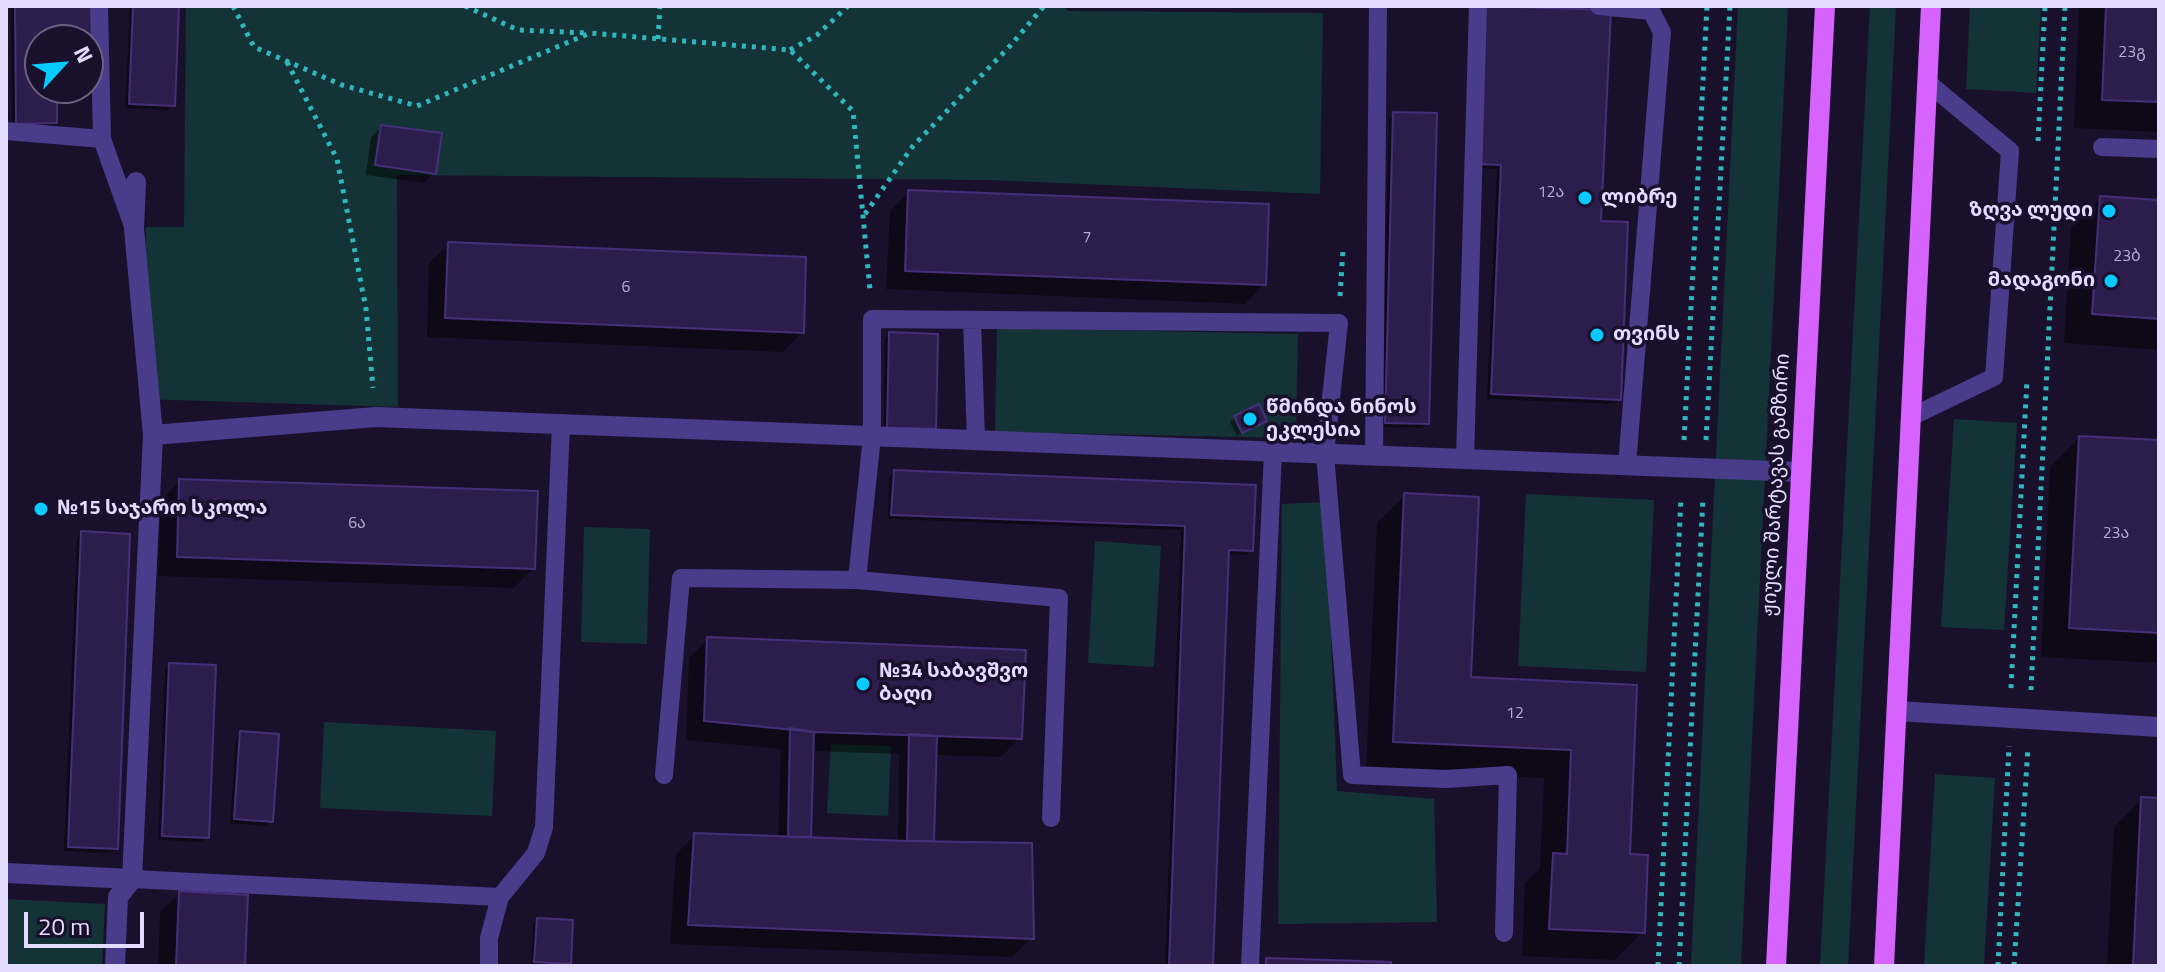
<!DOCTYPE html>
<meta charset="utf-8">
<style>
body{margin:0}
#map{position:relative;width:2165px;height:972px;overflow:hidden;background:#19112c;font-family:"Titillium Web",sans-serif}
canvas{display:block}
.frame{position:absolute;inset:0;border:8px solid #e4dcff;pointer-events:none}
.north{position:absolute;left:24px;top:24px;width:80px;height:80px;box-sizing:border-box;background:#19112c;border:2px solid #6a6280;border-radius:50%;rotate:64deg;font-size:22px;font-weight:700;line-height:32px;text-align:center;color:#e4dcff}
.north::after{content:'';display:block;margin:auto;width:28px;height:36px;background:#08caff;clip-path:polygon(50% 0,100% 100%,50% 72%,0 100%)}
.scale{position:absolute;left:24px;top:912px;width:120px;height:36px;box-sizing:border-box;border:4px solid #e4dcff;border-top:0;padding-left:10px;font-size:24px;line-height:28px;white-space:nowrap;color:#e4dcff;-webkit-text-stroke:6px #19112c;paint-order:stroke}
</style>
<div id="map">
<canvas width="2165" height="972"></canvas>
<div class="frame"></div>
<div class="north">N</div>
<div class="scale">20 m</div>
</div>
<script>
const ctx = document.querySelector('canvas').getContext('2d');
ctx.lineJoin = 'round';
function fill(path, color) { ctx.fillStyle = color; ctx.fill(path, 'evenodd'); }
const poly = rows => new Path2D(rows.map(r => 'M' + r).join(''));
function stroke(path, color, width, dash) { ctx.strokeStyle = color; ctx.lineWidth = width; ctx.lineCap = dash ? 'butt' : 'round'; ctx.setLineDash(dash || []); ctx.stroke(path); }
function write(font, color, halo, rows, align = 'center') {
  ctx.font = font + ' "Titillium Web","Noto Sans Georgian",sans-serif'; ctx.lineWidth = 7; ctx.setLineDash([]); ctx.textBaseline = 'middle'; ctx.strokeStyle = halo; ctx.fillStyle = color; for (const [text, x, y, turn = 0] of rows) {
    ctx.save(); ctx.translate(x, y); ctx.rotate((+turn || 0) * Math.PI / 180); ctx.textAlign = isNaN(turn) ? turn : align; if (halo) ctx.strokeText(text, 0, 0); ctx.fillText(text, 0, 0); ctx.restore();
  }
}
fill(poly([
 [186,6,1064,6,1068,11,1323,13,1320,194,988,180,397,175,398,407,142,399,146,227,184,227],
 [1738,6,1788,6,1741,966,1691,966],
 [1870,6,1896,6,1848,966,1820,966],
 [1970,6,2041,6,2036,93,1966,89],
 [997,328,1298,334,1296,438,995,432],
 [1954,419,2017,423,2004,630,1941,627],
 [1526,494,1654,500,1646,672,1518,666],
 [1326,502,1337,791,1434,799,1437,922,1278,924,1282,504],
 [584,527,650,529,647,644,581,642],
 [1095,541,1161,546,1154,667,1088,663],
 [324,722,496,731,492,816,320,808],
 [831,744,891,746,888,816,827,813],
 [1935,774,1995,778,1984,966,1924,966],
 [6,899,105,904,102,966,6,966]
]), '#143336');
fill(poly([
 [11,6,91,6,91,58,88,61,88,40,40,40,40,88,55,88,55,123,50,127,12,128],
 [130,6,177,6,173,105,168,110,125,108],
 [2079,6,2159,6,2159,132,2074,128],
 [1479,11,1599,222,1619,399,1614,404,1487,399,1497,169,1472,168],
 [1394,114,1427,423,1422,428,1381,427,1389,119],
 [382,127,434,173,424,183,366,175,371,137],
 [909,192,1264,284,1245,304,886,289,890,211],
 [2101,198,2159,202,2159,350,2064,343,2071,227],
 [449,244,802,333,783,352,427,337,429,263],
 [890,334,929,433,884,432,885,339],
 [1235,418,1265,421,1237,436,1230,422],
 [2079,438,2159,442,2159,663,2041,657,2050,467],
 [894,472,1254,487,1251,550,1246,555,1226,554,1211,966,1165,966,1181,530,888,519,889,477],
 [180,481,533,568,514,588,158,576,161,500],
 [1405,495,1469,679,1635,687,1628,856,1643,932,1615,960,1522,956,1525,883,1540,869,1544,778,1366,770,1377,523],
 [82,534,116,848,111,853,64,851,77,538],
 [708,639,1020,738,1001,757,935,755,932,840,928,843,1032,938,1012,957,670,944,676,854,695,835,778,838,781,749,686,740,689,658],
 [811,751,899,754,898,843,806,839,809,836],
 [169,665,207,837,202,842,158,840,165,670],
 [241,733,271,821,266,826,230,823,236,738],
 [2142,799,2159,800,2159,966,2107,966,2114,827],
 [180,893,243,966,158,966,160,912],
 [538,920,569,963,566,966,531,966,533,924]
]), '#0007');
const building = poly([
 [15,6,93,6,93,58,88,59,88,40,40,40,40,88,57,88,57,123,16,124,15,6],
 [133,6,179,6,175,106,129,104,133,6],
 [1483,6,1611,10,1601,221,1628,222,1621,400,1491,394,1501,165,1476,164,1483,6],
 [2106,6,2159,6,2159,102,2102,100,2106,6],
 [1393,112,1437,113,1429,424,1385,423,1393,112],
 [381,125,442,133,436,174,375,165,381,125],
 [908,190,1269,204,1266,285,905,271,908,190],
 [2100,196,2159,200,2159,319,2092,314,2100,196],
 [448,242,806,257,804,333,445,318,448,242],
 [889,332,938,334,936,429,887,428,889,332],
 [1259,404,1267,421,1242,433,1234,416,1259,404],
 [2079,436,2159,440,2159,633,2069,628,2079,436],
 [894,470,1256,485,1253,551,1229,550,1213,966,1169,966,1185,526,891,515,894,470],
 [179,479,538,491,535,569,177,557,179,479],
 [1404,493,1479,497,1471,677,1637,685,1630,854,1648,855,1645,933,1549,929,1553,853,1567,854,1571,750,1393,742,1404,493],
 [81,531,130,534,118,849,68,847,81,531],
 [707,637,1026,650,1022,739,814,732,704,721,707,637],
 [169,663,216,665,209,838,162,836,169,663],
 [790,728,814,732,811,837,788,837,790,728],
 [240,731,279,734,273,822,234,819,240,731],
 [909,734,937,736,934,841,907,841,909,734],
 [2141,797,2159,798,2159,966,2133,966,2141,797],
 [694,833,907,841,1032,843,1034,939,688,925,694,833],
 [179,891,248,895,245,966,176,966,179,891],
 [537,918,573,920,571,964,534,962,537,918],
 [1266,958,1391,962,1391,966,1266,966,1266,958]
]);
fill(building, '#2c1d4d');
stroke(building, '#462f79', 2);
stroke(poly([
 [233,6,254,47,342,85,417,106,590,33,790,50,853,111,870,290],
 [465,6,518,30,587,33],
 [658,39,660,6],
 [790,50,817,35,848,6],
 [287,62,337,159,366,309,373,388],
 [2038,141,2045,6],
 [865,214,913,146,1011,45,1044,6],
 [1340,296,1343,250],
 [1684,440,1707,6],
 [1706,440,1730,6],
 [2011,688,2027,379],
 [2031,690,2065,6],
 [1658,966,1681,498],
 [1679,966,1703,498],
 [1998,966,2009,746],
 [2014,966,2028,747]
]), '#30b7be', 5, [4, 6]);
stroke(poly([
 [99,6,102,139],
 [1599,6,1651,11,1662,32,1627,465],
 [6,131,102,139,133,226],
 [2102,147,2159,149],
 [972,320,976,440],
 [1911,417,1994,377,2010,151,1927,82],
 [1374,456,1378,6],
 [1465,459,1478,6],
 [857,580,872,436,872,319,1339,323,1325,454,1352,775,1446,779,1508,775,1504,933],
 [664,775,681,578,857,580,1059,598,1051,818],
 [132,879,500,897],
 [489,966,489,938,500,897,536,853,544,827,561,424],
 [1250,966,1273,452]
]), '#483c8b', 18);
stroke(poly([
 [153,435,376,417,1801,472],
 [1897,711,2159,727],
 [6,873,132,879],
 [115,966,118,897,132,879,153,435,134,229,136,182]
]), '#483c8b', 20);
stroke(poly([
 [1776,966,1825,6],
 [1884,966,1931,6]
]), '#d763ff', 20);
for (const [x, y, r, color] of [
 [1585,198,8,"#08caff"],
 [2109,211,8,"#08caff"],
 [2111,281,8,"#08caff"],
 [1597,335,8,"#08caff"],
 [1250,419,8,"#08caff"],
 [41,509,8,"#08caff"],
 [863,684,8,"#08caff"]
]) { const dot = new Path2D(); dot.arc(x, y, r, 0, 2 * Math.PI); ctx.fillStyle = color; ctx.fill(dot); stroke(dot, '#19112c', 3); }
write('16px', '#b6acd2', null, [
 ["23გ",2132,53],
 ["12ა",1551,193],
 ["7",1087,238],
 ["23ბ",2127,257],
 ["6",626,288],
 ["6ა",357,524],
 ["23ა",2116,534],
 ["12",1515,714]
]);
write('bold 20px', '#e4dcff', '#19112c', [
 ["ლიბრე",1601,198],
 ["ზღვა ლუდი",2093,211,"right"],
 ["მადაგონი",2095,281,"right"],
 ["თვინს",1613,335],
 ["წმინდა ნინოს",1266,408],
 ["ეკლესია",1266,431],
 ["№15 საჯარო სკოლა",57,509],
 ["№34 საბავშვო",879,672],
 ["ბაღი",879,695]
], 'left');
write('20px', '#e4dcff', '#19112c', [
 ["ჟიული შარტავას გამზირი",1777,485,-87]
]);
</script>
